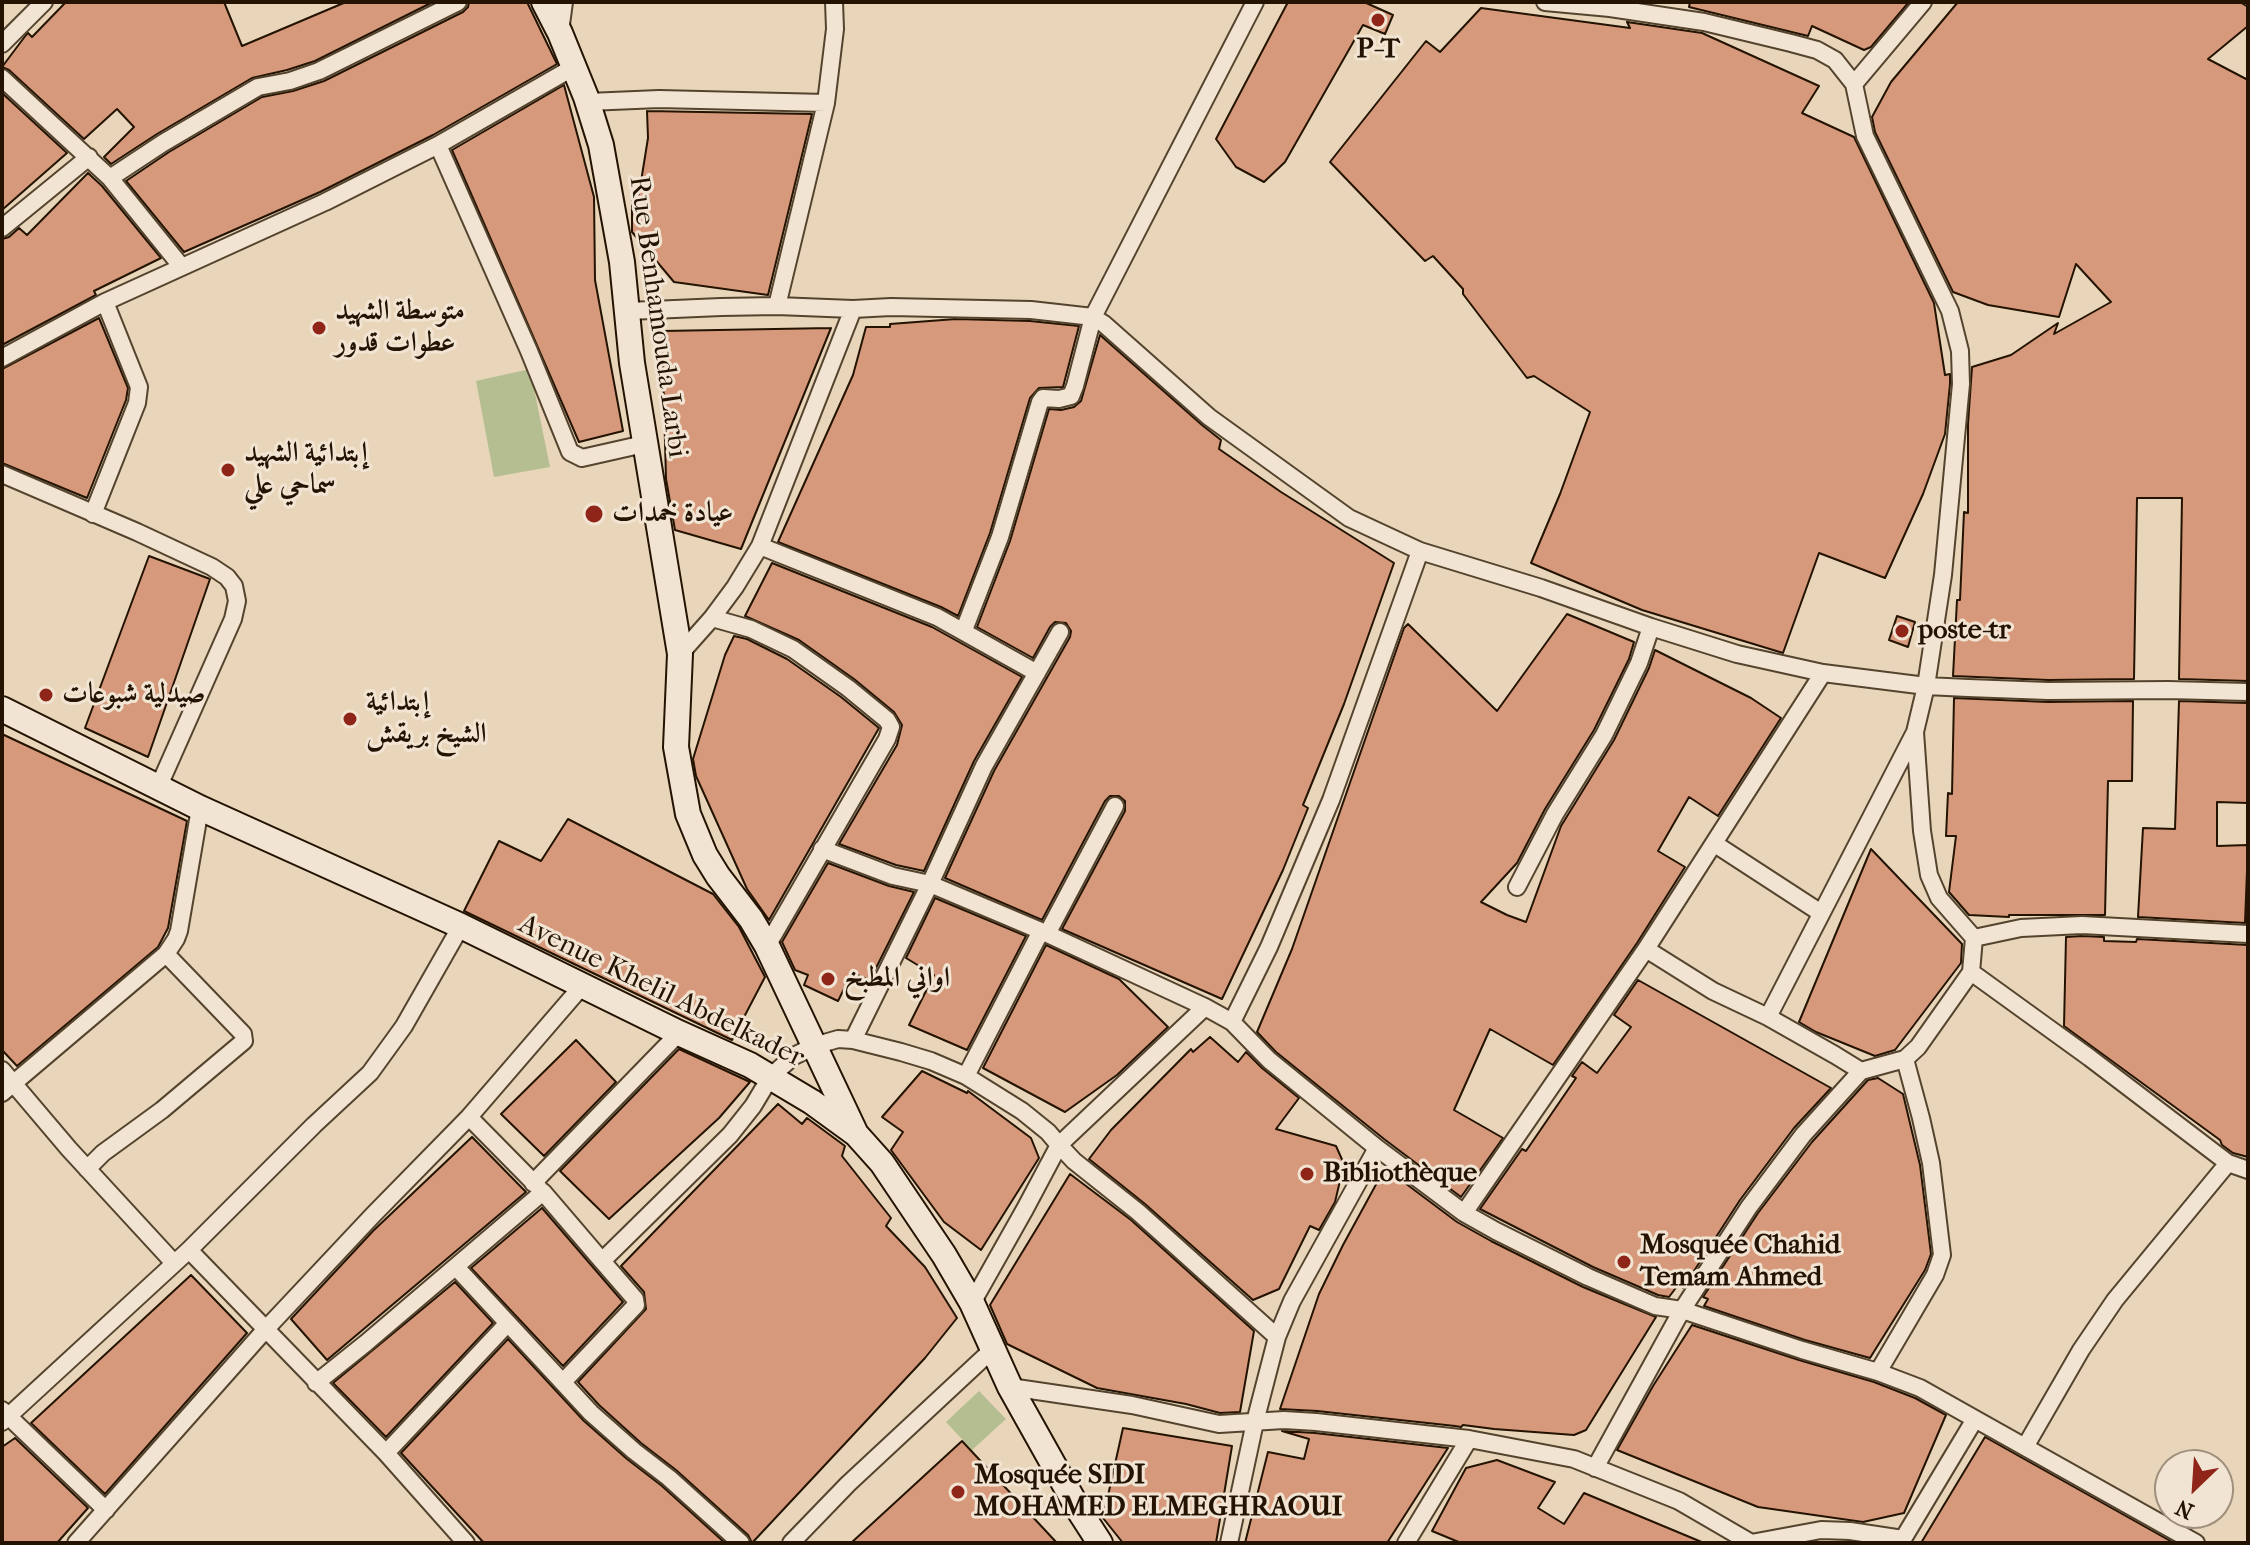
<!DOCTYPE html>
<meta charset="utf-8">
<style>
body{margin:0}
#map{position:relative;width:2250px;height:1545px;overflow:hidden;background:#e9d6ba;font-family:"IM FELL French Canon",serif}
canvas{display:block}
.frame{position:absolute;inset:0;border:4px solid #231300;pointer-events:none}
.north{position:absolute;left:2154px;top:1449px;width:80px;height:80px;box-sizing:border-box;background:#f1e4d2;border:2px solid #9f907e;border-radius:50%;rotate:205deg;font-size:22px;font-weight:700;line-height:32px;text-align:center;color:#231300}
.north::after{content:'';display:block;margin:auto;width:28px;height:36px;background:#8f2418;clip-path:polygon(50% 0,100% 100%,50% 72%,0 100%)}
</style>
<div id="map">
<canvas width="2250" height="1545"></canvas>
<div class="frame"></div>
<div class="north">N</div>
</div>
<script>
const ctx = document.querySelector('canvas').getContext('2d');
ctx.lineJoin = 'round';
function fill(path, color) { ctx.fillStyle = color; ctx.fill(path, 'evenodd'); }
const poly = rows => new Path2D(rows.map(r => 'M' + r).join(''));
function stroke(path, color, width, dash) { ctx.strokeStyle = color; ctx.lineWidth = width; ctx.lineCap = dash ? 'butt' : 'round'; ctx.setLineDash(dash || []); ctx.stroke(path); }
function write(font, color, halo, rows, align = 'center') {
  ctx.font = font + ' "IM FELL French Canon",Amiri,serif'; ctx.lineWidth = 6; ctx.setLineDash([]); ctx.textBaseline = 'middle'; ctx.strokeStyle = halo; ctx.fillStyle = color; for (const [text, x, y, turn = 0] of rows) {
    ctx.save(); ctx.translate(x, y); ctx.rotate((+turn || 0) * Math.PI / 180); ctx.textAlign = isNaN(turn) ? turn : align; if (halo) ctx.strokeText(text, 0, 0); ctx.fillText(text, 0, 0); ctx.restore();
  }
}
fill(poly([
 [530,369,550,467,494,477,476,381],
 [979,1391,1006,1419,972,1450,946,1422]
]), '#b5be91');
const building = poly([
 [66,2,224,2,242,46,346,2,433,2,315,61,287,70,252,78,157,134,111,164,104,157,134,127,117,109,84,139,9,70,2,67,26,35,28,33,32,37,66,2],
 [469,2,527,2,557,64,433,135,320,192,184,252,126,181,169,152,262,97,293,91,324,81,463,12,468,7,469,2],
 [1288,2,1364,2,1393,15,1385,34,1363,25,1285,162,1264,182,1236,167,1216,139,1288,2],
 [1690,2,1909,2,1871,47,1864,50,1812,26,1808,36,1689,7,1690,2],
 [1958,2,2240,2,2248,7,2248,26,2208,59,2248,80,2248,681,2179,679,2182,498,2137,498,2134,679,2048,680,1953,676,1957,600,1960,600,1964,512,1968,513,1968,424,1972,367,2011,355,2058,323,2054,334,2111,302,2076,264,2059,317,1988,305,1953,292,1875,132,1872,117,1891,82,1958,2],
 [1481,8,1630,28,1627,22,1702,33,1819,86,1802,113,1854,137,1934,303,1945,375,1950,374,1950,384,1945,434,1923,494,1885,578,1819,553,1783,653,1642,610,1531,563,1560,494,1590,412,1534,376,1527,378,1463,294,1463,289,1433,256,1425,261,1330,162,1426,41,1440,52,1481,8],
 [564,85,594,197,595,280,623,431,579,442,452,150,564,85],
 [2,93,67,153,2,210,2,93],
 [647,111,812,114,768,295,674,282,632,232,632,195,639,194,648,138,647,111],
 [88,173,102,186,161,258,94,291,96,295,2,345,2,239,9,237,19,228,27,235,88,173],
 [99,318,128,388,126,400,87,498,2,463,2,369,99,318],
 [956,319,1030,321,1079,326,1063,387,1039,388,1030,398,990,533,958,616,941,607,778,542,853,375,866,327,890,327,890,324,956,319],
 [831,328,741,549,675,530,666,479,662,331,831,328],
 [1100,335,1202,425,1221,440,1219,449,1281,492,1394,563,1344,704,1303,805,1308,808,1283,870,1222,999,1062,929,1125,811,1125,801,1119,796,1110,796,1105,801,1042,920,945,878,994,771,1070,637,1071,631,1066,623,1055,622,1050,627,1033,658,977,627,1010,541,1049,409,1061,410,1074,407,1081,401,1100,335],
 [149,556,210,579,148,757,85,728,149,556],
 [772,563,932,627,1022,677,974,761,924,871,896,865,839,844,897,745,902,725,894,712,854,679,799,640,745,616,772,563],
 [1567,614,1634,642,1629,659,1594,730,1545,809,1517,863,1481,902,1507,915,1526,922,1561,826,1614,740,1649,668,1655,650,1751,698,1781,718,1718,816,1689,797,1658,851,1685,867,1637,943,1553,1065,1490,1029,1454,1110,1503,1138,1461,1197,1384,1139,1276,1052,1257,1032,1292,949,1404,628,1408,624,1497,711,1567,614],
 [1897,616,1915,622,1908,647,1889,640,1897,616],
 [734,636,747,639,787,659,841,697,879,728,769,920,747,889,696,776,693,759,725,655,734,636],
 [1954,698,2048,702,2133,701,2132,781,2108,781,2105,915,2009,915,2009,917,1969,915,1949,892,1956,836,1946,836,1948,793,1952,794,1954,698],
 [2179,701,2248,703,2248,803,2217,802,2217,846,2248,845,2245,923,2138,917,2143,828,2175,829,2179,701],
 [2,734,187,821,168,928,158,947,17,1066,2,1050,2,734],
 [568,819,713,894,739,927,765,977,732,1040,464,911,499,841,541,861,568,819],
 [1871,849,1962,944,1961,963,1895,1050,1875,1056,1816,1032,1799,1022,1871,849],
 [828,863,889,886,914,892,870,980,852,973,838,1001,804,985,808,975,795,970,782,942,828,863],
 [935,898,1026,936,967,1050,909,1025,934,975,906,958,935,898],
 [2082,936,2104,937,2104,941,2136,942,2137,939,2248,945,2248,1157,2233,1153,2222,1145,2220,1140,2064,1026,2066,937,2082,936],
 [1046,945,1119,979,1168,1027,1117,1075,1065,1112,983,1068,1046,945],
 [1638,980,1831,1088,1794,1128,1740,1200,1683,1288,1678,1285,1669,1297,1658,1295,1593,1267,1480,1209,1522,1149,1526,1151,1576,1078,1572,1076,1582,1062,1597,1073,1631,1027,1614,1015,1638,980],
 [1210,1037,1238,1062,1246,1052,1262,1068,1299,1098,1276,1129,1336,1146,1344,1164,1335,1202,1319,1230,1310,1226,1279,1289,1253,1300,1145,1204,1089,1159,1111,1130,1191,1049,1193,1052,1210,1037],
 [576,1040,616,1082,544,1156,501,1114,576,1040],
 [679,1049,750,1082,719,1118,609,1219,560,1171,679,1049],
 [922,1071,967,1093,968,1091,1031,1138,1039,1158,981,1250,944,1222,891,1150,903,1132,882,1117,922,1071],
 [1878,1078,1903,1094,1920,1165,1931,1254,1925,1270,1870,1358,1805,1340,1704,1306,1708,1299,1703,1297,1758,1213,1812,1142,1868,1080,1878,1078],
 [778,1104,802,1124,807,1118,845,1146,842,1156,891,1218,886,1226,925,1267,957,1318,925,1358,752,1543,748,1535,676,1470,641,1443,599,1405,578,1382,646,1309,644,1292,621,1266,778,1104],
 [472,1137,526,1192,327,1360,291,1319,373,1231,472,1137],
 [1385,1168,1457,1222,1491,1241,1583,1287,1656,1317,1586,1430,1574,1435,1494,1429,1463,1425,1461,1427,1455,1426,1317,1411,1280,1409,1319,1294,1343,1245,1385,1168],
 [1070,1174,1131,1220,1254,1331,1240,1412,1220,1413,1186,1404,1097,1388,1007,1344,990,1305,1070,1174],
 [542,1208,623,1302,563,1366,471,1268,542,1208],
 [191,1275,247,1333,105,1494,31,1423,191,1275],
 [455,1282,493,1323,386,1437,333,1383,455,1282],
 [1692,1325,1799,1360,1874,1382,1915,1398,1946,1415,1904,1513,1863,1522,1758,1507,1617,1450,1653,1386,1692,1325],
 [508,1339,584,1421,627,1459,662,1486,725,1543,484,1543,401,1453,508,1339],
 [1123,1428,1232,1446,1216,1543,1123,1543,1103,1518,1123,1428],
 [1282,1431,1315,1433,1448,1448,1387,1543,1245,1543,1268,1452,1304,1459,1309,1439,1282,1431],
 [1985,1437,2174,1543,1921,1543,1985,1437],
 [15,1438,88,1508,57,1543,2,1543,2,1447,15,1438],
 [962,1441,1057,1543,851,1543,962,1441],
 [1497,1460,1555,1482,1538,1508,1564,1524,1584,1493,1704,1543,1461,1543,1432,1531,1466,1468,1497,1460]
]);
fill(building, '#d6997b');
stroke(building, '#231300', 2);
const street = poly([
 [1545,2,1610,8,1704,22,1791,43,1817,50,1835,60,1854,84,1865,136,1950,311,1960,351,1961,384,1943,575,1926,686,1915,732,1922,831,1929,875,1939,898,1974,938,1971,972,1918,1047,1905,1059,1861,1071,1803,1135,1749,1207,1682,1310,1595,1468],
 [560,32,564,2],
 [2,44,44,2],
 [2,78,110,178,181,266],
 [1854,84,1923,2],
 [588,102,659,99,826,103],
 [438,145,529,351,570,452,582,458,644,444],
 [110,178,163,143,258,87,290,81,319,71,458,2],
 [2,228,89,157],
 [777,306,826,103,835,29,834,2],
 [628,311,721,307,777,306,853,309,891,307,1031,310,1093,317,1255,2],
 [2,358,105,302,325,202,438,145,574,67],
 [2,474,137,532,212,567,227,577,234,586,237,601,233,619,158,788],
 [93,514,137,403,139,387,105,302],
 [760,546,937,617,1037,673],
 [712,618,751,629,793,649,848,688,887,720,891,727,887,739,767,946],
 [964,630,1000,537,1040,402,1043,398,1059,399,1071,396,1075,386,1093,317,1104,324,1209,417,1349,518,1420,551,1541,588,1651,627,1737,654,1823,673],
 [680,654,712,618,735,587,760,546,853,309],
 [1715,844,1821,913],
 [822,849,893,876,930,884,984,766,1060,632],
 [1517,887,1555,814,1604,735,1639,663,1651,627],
 [1047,934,1115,806],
 [1974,938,2021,928,2082,925,2248,934],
 [1646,949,1823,673,1926,686,1968,688,2048,691,2168,690,2248,692],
 [1971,972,2090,1058,2228,1163,2248,1170],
 [1768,1017,1914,734],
 [1232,1022,1269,947,1331,800,1420,551],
 [853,1040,930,884,1041,931,1205,1007],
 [2,1070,69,1149,174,1263],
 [966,1076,1041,931],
 [2,1093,166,954,176,939,179,931,200,808],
 [469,1117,539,1188],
 [87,1169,103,1153,162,1110,244,1041,243,1034,166,954],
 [533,1183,679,1033],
 [1464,1213,1646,949,1713,991,1768,1017,1835,1055,1861,1071],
 [189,1250,386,1453,466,1543],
 [456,1267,591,1413,634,1451,669,1478,741,1543],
 [1277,1337,1138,1212,1074,1161,1059,1145,1205,1007,1232,1022,1269,1060,1377,1148,1464,1213,1496,1231,1588,1277,1655,1306,1682,1310,1802,1350,1878,1372,1920,1388,1975,1419],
 [1878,1372,1935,1275,1942,1255,1931,1163,1921,1118,1905,1059],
 [563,1382,636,1305,635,1299,602,1261],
 [316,1383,366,1343,543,1192,602,1261,730,1135,753,1106,771,1076,794,1056,814,1046,838,1039,853,1040,901,1052,931,1061,966,1076,1022,1111,1048,1132,1059,1145,1025,1209,972,1303],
 [1010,1387,1132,1405,1219,1424,1284,1420,1316,1422,1469,1439,1574,1459,1679,1501,1751,1543,1821,1530,1850,1531,1903,1539,1975,1419,2196,1543],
 [2,1410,106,1510],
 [2,1422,189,1250,314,1125,370,1073,404,1026,461,926],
 [2025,1447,2081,1350,2115,1300,2228,1163],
 [386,1453,507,1324],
 [76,1543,265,1330,373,1215,469,1117,582,986],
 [791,1543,848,1484,993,1349],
 [1229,1543,1255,1422,1277,1337,1292,1301,1377,1148],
 [1406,1543,1469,1439]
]);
const secondary = poly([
 [544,2,560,33,586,97,601,145,622,262,632,363,680,654,676,747,688,814,705,855,718,876,751,919,767,946,855,1132],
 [2,709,200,808,461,926,679,1033,750,1065,812,1102,856,1134,882,1163,944,1255,972,1303,1010,1387,1080,1512,1100,1543]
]);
stroke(street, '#54442e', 20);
stroke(secondary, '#231300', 28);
stroke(street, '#f1e4d2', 16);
stroke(secondary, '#f1e4d2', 24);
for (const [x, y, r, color] of [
 [1378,20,8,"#8f2418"],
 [319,328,8,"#8f2418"],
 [228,470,8,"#8f2418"],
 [594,514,10,"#8f2418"],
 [1902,631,8,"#8f2418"],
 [46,695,8,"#8f2418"],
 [350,719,8,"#8f2418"],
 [828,979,8,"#8f2418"],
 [1307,1174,8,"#8f2418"],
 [1624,1262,8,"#8f2418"],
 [958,1492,8,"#8f2418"]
]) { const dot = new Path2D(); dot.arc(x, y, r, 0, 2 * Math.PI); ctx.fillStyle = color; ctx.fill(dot); stroke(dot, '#f1e4d2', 3); }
write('bold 28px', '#231300', '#f1e4d2', [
 ["P-T",1378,50,"center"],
 ["متوسطة الشهيد",335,312],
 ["عطوات قدور",335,344],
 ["إبتدائية الشهيد",244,454],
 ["سماحي علي",244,486],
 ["عيادة خمدات",612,514],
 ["poste-tr",1918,631],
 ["صيدلية شبوعات",62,695],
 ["إبتدائية",366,703],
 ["الشيخ بريقش",366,735],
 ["اواني المطبخ",844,979],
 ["Bibliothèque",1323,1174],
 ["Mosquée Chahid",1640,1246],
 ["Temam Ahmed",1640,1278],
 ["Mosquée SIDI",974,1476],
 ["MOHAMED ELMEGHRAOUI",974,1508]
], 'left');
write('28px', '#231300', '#f1e4d2', [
 ["Rue Benhamouda Larbi",657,317,82],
 ["Avenue Khelil Abdelkader",661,992,26]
]);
</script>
